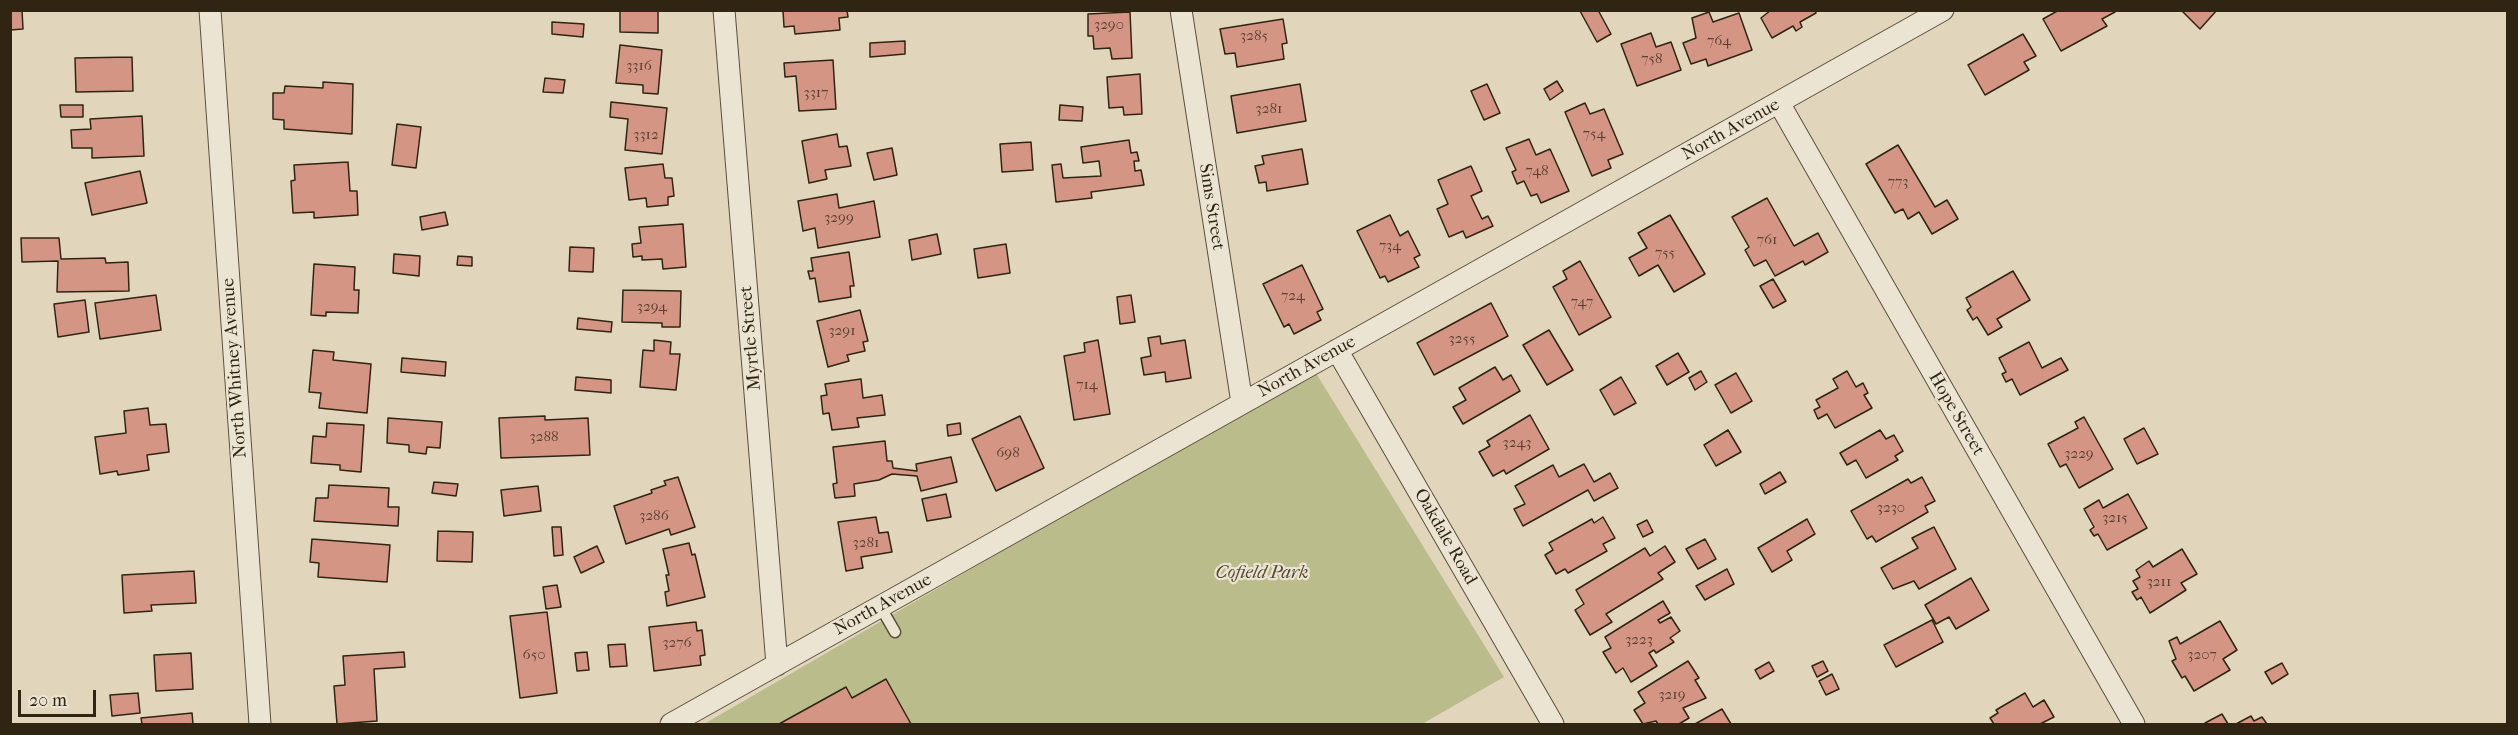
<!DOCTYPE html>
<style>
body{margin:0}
#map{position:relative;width:2518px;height:735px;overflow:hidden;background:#e1d6bb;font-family:"IM FELL French Canon",serif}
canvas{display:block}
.frame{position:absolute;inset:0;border:12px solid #302413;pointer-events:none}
.scale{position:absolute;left:18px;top:690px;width:78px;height:27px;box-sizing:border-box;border:3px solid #302413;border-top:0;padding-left:8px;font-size:18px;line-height:21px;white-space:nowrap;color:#302413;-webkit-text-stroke:4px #ece4d3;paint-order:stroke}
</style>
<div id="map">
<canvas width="2518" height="735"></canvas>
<div class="frame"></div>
<div class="scale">20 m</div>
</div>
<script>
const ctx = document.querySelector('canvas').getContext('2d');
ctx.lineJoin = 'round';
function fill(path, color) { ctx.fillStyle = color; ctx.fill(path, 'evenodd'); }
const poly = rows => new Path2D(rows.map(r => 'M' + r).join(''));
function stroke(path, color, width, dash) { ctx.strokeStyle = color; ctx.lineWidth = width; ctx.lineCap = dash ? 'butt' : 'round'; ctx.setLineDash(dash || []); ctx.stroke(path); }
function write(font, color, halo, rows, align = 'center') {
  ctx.font = font + ' "IM FELL French Canon",serif'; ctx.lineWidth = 4.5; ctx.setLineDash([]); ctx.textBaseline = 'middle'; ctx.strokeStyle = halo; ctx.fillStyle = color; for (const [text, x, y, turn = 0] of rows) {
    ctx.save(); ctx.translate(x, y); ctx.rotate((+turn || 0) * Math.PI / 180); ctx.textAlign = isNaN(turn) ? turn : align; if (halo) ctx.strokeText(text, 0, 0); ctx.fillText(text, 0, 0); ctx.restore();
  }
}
fill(poly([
 [1314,370,1504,677,1422,724,704,724]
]), '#babc8b');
const building = poly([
 [10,10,22,10,23,29,10,30,10,10],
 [620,10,658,10,658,33,620,32,620,10],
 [783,10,847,10,848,17,839,18,840,30,795,34,794,26,784,27,783,10],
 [1598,10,1611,34,1597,42,1580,11,1598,10],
 [1771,10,1815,10,1816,13,1800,22,1802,27,1796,31,1793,26,1772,38,1761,18,1771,10],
 [2059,10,2115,10,2115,12,2102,19,2107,26,2061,51,2043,19,2059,10],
 [2181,10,2217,10,2200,29,2181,10],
 [1130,12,1132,58,1112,59,1110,48,1094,49,1093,36,1088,36,1088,14,1130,12],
 [1709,12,1713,22,1739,13,1752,50,1708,66,1706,59,1691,64,1683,43,1696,38,1692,18,1709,12],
 [1283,19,1287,43,1282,44,1284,59,1237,67,1235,53,1225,54,1220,29,1283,19],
 [552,22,584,24,583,37,552,34,552,22],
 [1651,33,1656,47,1671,42,1681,70,1637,86,1621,44,1651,33],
 [2023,34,2036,56,2024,62,2029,70,1985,95,1968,65,2023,34],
 [905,41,905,54,870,57,870,43,905,41],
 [620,45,662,50,658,94,643,93,643,85,616,83,620,45],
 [132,57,133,91,76,92,75,58,132,57],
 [833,60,836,109,799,111,796,76,785,77,784,63,833,60],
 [1140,74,1142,114,1124,115,1123,107,1109,108,1107,77,1140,74],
 [545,78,565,80,563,93,543,92,545,78],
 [1557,81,1563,91,1550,100,1544,89,1557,81],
 [323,82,353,84,352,134,284,129,284,120,273,119,273,93,284,93,285,86,323,88,323,82],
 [1300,84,1306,121,1237,133,1231,96,1300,84],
 [1487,84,1500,113,1484,120,1471,91,1487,84],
 [611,102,667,108,662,154,625,150,628,119,610,117,611,102],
 [1585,103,1590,114,1604,109,1623,154,1608,160,1611,168,1592,176,1565,112,1585,103],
 [60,105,83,105,83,117,61,117,60,105],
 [1060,105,1083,107,1082,121,1059,120,1060,105],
 [142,116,144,156,92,158,92,148,72,148,71,130,91,129,90,119,142,116],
 [397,124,421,127,416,168,392,165,397,124],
 [837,134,839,147,847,146,851,166,825,170,827,179,809,183,802,141,837,134],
 [1529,139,1536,155,1550,149,1569,191,1541,203,1537,194,1531,196,1524,181,1517,184,1512,172,1516,170,1506,148,1529,139],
 [1129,140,1131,153,1137,152,1139,161,1134,161,1135,171,1141,170,1144,185,1091,192,1092,198,1056,202,1052,165,1061,164,1063,178,1101,176,1099,161,1083,163,1081,147,1129,140],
 [1031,142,1033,170,1002,172,1000,144,1031,142],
 [1898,145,1935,207,1947,200,1958,219,1932,234,1919,212,1908,219,1903,209,1895,213,1866,164,1898,145],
 [892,148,897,175,874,180,867,153,892,148],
 [1302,149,1308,184,1267,191,1266,182,1259,183,1255,166,1264,164,1262,156,1302,149],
 [348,162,350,191,357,191,358,215,314,218,314,212,293,213,291,181,295,180,294,165,348,162],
 [663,164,665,178,672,178,674,196,668,197,668,205,647,207,646,198,629,200,625,168,663,164],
 [1471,166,1482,191,1471,196,1482,219,1488,216,1493,226,1466,238,1463,231,1449,237,1437,209,1448,204,1438,180,1471,166],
 [140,171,147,203,92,215,85,183,140,171],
 [837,194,839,208,874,201,880,237,818,248,815,228,803,231,798,201,837,194],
 [1767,198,1794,246,1818,233,1828,252,1805,265,1803,261,1775,276,1766,260,1754,266,1745,250,1749,247,1732,217,1767,198],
 [445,212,448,225,422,230,420,217,445,212],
 [1390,215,1400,236,1408,231,1420,255,1414,258,1419,267,1388,282,1385,276,1380,278,1357,231,1390,215],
 [1670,215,1705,274,1674,292,1658,265,1639,276,1629,258,1647,248,1638,233,1670,215],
 [683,224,686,267,663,269,662,259,642,260,642,256,633,257,632,244,641,243,639,227,683,224],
 [937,234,941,254,912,260,909,240,937,234],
 [21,238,59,238,61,259,105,258,106,263,128,262,129,291,57,292,58,261,22,262,21,238],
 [1006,244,1010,273,978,278,974,249,1006,244],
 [570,247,594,248,593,272,569,271,570,247],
 [849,252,854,286,850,286,851,297,819,302,815,278,810,279,808,271,813,271,811,258,849,252],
 [394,254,420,256,419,276,393,273,394,254],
 [458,256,472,257,472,266,457,265,458,256],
 [1580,261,1611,317,1579,335,1553,287,1567,279,1563,271,1580,261],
 [314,264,355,267,354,290,359,290,358,313,326,312,326,316,311,315,314,264],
 [1302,265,1323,309,1317,312,1321,320,1294,334,1289,324,1284,327,1263,284,1302,265],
 [2013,271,2030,300,1997,319,2002,327,1988,335,1977,317,1973,320,1967,310,1971,307,1966,298,2013,271],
 [1773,279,1786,301,1773,308,1760,286,1773,279],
 [623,290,681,291,680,327,662,327,662,323,622,322,623,290],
 [156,295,161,330,100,339,95,303,156,295],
 [1131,295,1135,322,1120,324,1117,297,1131,295],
 [85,300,89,332,58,337,54,304,85,300],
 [1491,303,1508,336,1434,375,1417,343,1491,303],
 [860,310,868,341,863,342,865,351,847,355,849,361,828,367,817,321,860,310],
 [578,318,612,322,611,332,577,329,578,318],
 [1549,330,1573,370,1547,385,1523,345,1549,330],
 [1160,336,1161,344,1185,340,1191,378,1166,382,1165,372,1144,375,1141,358,1151,356,1148,338,1160,336],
 [654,340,671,342,670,354,680,354,676,390,640,387,643,350,654,351,654,340],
 [1098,340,1110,414,1074,420,1064,356,1085,352,1084,343,1098,340],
 [2029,342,2042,368,2061,358,2068,370,2020,395,2012,379,2006,382,2002,374,2006,372,1999,358,2029,342],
 [313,350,334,352,333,360,371,364,367,413,319,408,321,393,309,392,313,350],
 [1678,353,1689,372,1667,385,1656,366,1678,353],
 [402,358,446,362,445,376,401,372,402,358],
 [1495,367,1503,380,1511,375,1520,391,1463,424,1453,407,1466,400,1459,388,1495,367],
 [1701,371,1707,382,1695,390,1689,378,1701,371],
 [1847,371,1856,387,1863,383,1868,393,1864,395,1872,408,1835,428,1827,414,1818,419,1814,410,1820,407,1816,400,1838,388,1833,379,1847,371],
 [1736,373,1752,401,1731,413,1715,385,1736,373],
 [576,377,611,380,611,393,575,390,576,377],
 [1621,377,1636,403,1614,415,1600,390,1621,377],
 [861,379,863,398,882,395,885,415,857,418,859,427,832,430,829,413,823,414,821,396,827,395,825,384,861,379],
 [148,408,150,425,166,424,169,452,147,455,149,470,118,475,117,471,100,474,95,437,126,433,124,411,148,408],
 [1530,415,1549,449,1506,474,1504,470,1493,476,1479,452,1490,446,1487,441,1530,415],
 [545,416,545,420,588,418,590,455,501,458,499,418,545,416],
 [1020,416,1044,468,996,491,972,439,1020,416],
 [2084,417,2113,469,2079,488,2066,464,2060,467,2048,444,2078,428,2075,422,2084,417],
 [388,418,442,422,440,448,427,447,426,454,409,452,409,445,387,443,388,418],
 [327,423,364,425,361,472,340,470,340,465,311,463,313,436,326,437,327,423],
 [960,423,961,434,948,436,947,425,960,423],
 [2144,428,2158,454,2137,464,2124,439,2144,428],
 [1728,430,1741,452,1716,466,1704,445,1728,430],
 [1880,430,1886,439,1894,435,1903,451,1895,456,1898,460,1866,478,1856,460,1847,465,1840,453,1880,430],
 [885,441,887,461,892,461,893,468,917,471,916,464,951,457,957,482,921,491,917,476,892,474,879,480,854,484,855,496,835,498,833,484,837,483,833,447,885,441],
 [1584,464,1594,482,1610,473,1618,488,1594,501,1588,490,1523,526,1514,509,1525,504,1515,486,1553,465,1559,477,1584,464],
 [1780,472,1786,482,1765,494,1760,484,1780,472],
 [678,477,695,527,671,535,669,529,626,544,614,506,652,493,651,490,666,485,664,481,678,477],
 [1922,477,1935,501,1925,506,1928,512,1876,542,1872,536,1867,539,1851,511,1908,479,1911,483,1922,477],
 [434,482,458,484,456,496,432,493,434,482],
 [329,485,389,488,388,507,399,507,398,526,314,521,316,498,328,498,329,485],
 [538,486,541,511,504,516,501,490,538,486],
 [946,494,951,517,927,521,922,499,946,494],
 [2128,494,2147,528,2107,550,2098,534,2094,536,2090,530,2094,527,2084,509,2099,500,2103,508,2128,494],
 [876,517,879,533,888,532,892,552,861,557,863,568,846,571,838,522,876,517],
 [1603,517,1615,538,1603,544,1607,551,1568,573,1565,569,1556,574,1545,555,1553,550,1549,543,1592,519,1594,523,1603,517],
 [1807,519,1815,534,1787,551,1792,560,1772,572,1758,548,1807,519],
 [1647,520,1653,532,1643,537,1637,525,1647,520],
 [552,527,561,527,563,555,554,556,552,527],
 [1934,527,1956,569,1919,589,1914,581,1893,589,1881,568,1918,548,1912,538,1934,527],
 [438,531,473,532,472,562,437,561,438,531],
 [312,539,390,545,387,582,318,577,319,563,310,562,312,539],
 [1705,539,1716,559,1698,569,1686,549,1705,539],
 [689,543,692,555,695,554,705,597,667,606,665,592,669,591,666,575,669,575,663,549,689,543],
 [597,546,604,562,581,573,574,557,597,546],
 [1665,546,1675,562,1658,573,1663,579,1606,614,1612,622,1590,635,1575,610,1584,604,1576,590,1645,548,1650,556,1665,546],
 [2182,549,2197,574,2181,583,2186,590,2150,613,2141,597,2137,600,2132,592,2138,589,2133,581,2140,577,2136,570,2149,561,2153,567,2182,549],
 [1727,569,1734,584,1705,600,1696,586,1727,569],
 [194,571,196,603,151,605,152,611,124,613,122,575,194,571],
 [1971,578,1989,610,1956,629,1949,617,1936,624,1925,605,1971,578],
 [557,585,561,607,546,609,543,587,557,585],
 [1663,601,1670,613,1658,620,1660,623,1671,617,1680,631,1670,638,1674,642,1656,653,1654,650,1649,653,1657,666,1631,682,1623,668,1616,673,1603,652,1611,648,1605,637,1663,601],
 [547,612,557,693,520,698,510,616,547,612],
 [1932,620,1943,642,1896,667,1884,645,1932,620],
 [2220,621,2237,650,2223,659,2230,670,2194,691,2185,676,2182,678,2172,661,2176,659,2169,641,2177,637,2180,644,2220,621],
 [696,622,697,631,702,630,705,655,700,656,701,665,654,671,649,627,696,622],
 [625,644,627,666,610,667,608,645,625,644],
 [404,652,405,667,374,669,377,721,337,724,334,686,345,685,343,656,404,652],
 [587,652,589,670,577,671,575,653,587,652],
 [191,653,193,689,156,691,154,655,191,653],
 [1688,661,1699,678,1695,680,1706,698,1683,708,1689,718,1679,724,1658,724,1656,721,1643,724,1634,710,1645,703,1638,692,1688,661],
 [1823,661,1828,671,1817,677,1812,666,1823,661],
 [1769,662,1774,671,1760,679,1755,670,1769,662],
 [2282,663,2288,674,2272,684,2265,672,2282,663],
 [1832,674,1839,689,1826,695,1819,681,1832,674],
 [886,679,911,724,779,724,846,687,852,698,886,679],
 [138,693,140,713,112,716,110,695,138,693],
 [2025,693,2033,707,2044,700,2054,717,2040,724,1994,724,1990,718,1998,713,1996,710,2025,693],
 [1722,709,1731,724,1695,724,1722,709],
 [192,713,193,724,142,724,141,718,192,713],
 [2222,714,2228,724,2206,724,2205,723,2222,714],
 [2251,716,2254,721,2262,717,2267,724,2236,724,2251,716]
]);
fill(building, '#d49585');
stroke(building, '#302413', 1.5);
const service = poly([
 [880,606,895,632]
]);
const minor = poly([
 [210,10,260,724],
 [724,10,777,665],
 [1181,10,1242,403],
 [1779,103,2134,724],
 [1337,350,1553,724],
 [671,724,1943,10]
]);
stroke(service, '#5c503d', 13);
stroke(minor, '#5c503d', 23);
stroke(service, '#ece4d3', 10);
stroke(minor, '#ece4d3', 21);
write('15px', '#594030', null, [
 ["3290",1109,25],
 ["3285",1254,36],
 ["764",1719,41],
 ["758",1652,59],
 ["3316",639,66],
 ["3317",816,93],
 ["3281",1269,109],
 ["754",1594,134],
 ["3312",646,135],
 ["748",1537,171],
 ["773",1898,182],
 ["3299",839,218],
 ["761",1767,240],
 ["734",1390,246],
 ["755",1665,253],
 ["724",1293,296],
 ["747",1582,302],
 ["3294",652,307],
 ["3291",842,331],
 ["3255",1462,339],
 ["714",1087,385],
 ["3288",544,437],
 ["3243",1517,443],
 ["698",1008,453],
 ["3229",2079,454],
 ["3230",1891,508],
 ["3286",654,516],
 ["3215",2115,518],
 ["3281",866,543],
 ["3211",2159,582],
 ["3223",1639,640],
 ["3276",677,643],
 ["650",534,655],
 ["3207",2202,655],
 ["3219",1672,695]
]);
write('18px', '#302413', '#ece4d3', [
 ["North Avenue",1731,130,-29],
 ["Sims Street",1211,207,81],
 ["Myrtle Street",751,338,-95],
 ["North Avenue",1307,367,-29],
 ["North Whitney Avenue",235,368,-94],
 ["Hope Street",1956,414,60],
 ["Oakdale Road",1445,537,60],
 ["North Avenue",883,605,-29]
]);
write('italic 18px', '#524a31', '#ece4d3', [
 ["Cofield Park",1262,574]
]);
</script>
